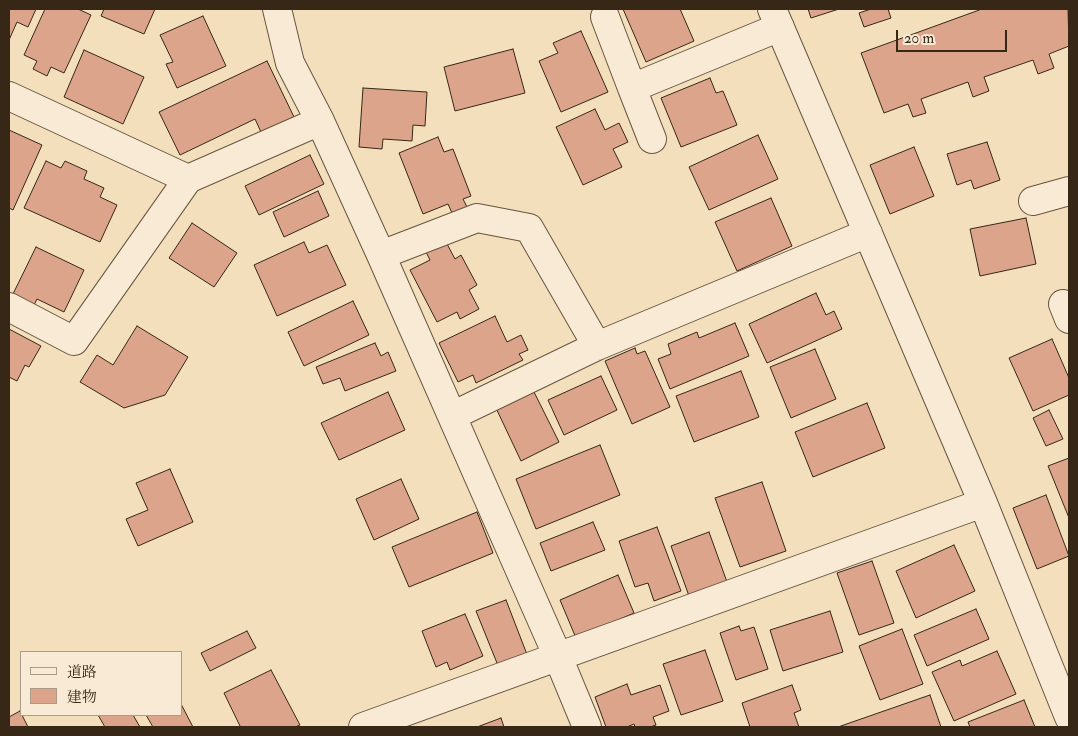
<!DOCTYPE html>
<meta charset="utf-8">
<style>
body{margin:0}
#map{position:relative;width:1078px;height:736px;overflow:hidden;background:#f4dfbd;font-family:"IM FELL Double Pica","Noto Serif JP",serif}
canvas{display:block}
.frame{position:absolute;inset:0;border:10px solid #362717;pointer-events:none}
.legend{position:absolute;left:20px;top:651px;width:162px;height:65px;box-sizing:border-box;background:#f8ead4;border:1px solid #aa9c88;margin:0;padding:6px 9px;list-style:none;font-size:15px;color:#362717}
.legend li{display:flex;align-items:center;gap:10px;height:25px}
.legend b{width:25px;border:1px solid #aa9c88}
.scale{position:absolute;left:896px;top:30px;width:111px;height:22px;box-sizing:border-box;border:2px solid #362717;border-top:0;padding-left:6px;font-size:15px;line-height:18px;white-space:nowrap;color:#362717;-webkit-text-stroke:4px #f8ead4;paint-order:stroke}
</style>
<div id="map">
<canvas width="1078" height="736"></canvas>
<div class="frame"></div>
<ul class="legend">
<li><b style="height:6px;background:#f8ead4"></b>道路</li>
<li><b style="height:14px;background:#dca48b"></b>建物</li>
</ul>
<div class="scale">20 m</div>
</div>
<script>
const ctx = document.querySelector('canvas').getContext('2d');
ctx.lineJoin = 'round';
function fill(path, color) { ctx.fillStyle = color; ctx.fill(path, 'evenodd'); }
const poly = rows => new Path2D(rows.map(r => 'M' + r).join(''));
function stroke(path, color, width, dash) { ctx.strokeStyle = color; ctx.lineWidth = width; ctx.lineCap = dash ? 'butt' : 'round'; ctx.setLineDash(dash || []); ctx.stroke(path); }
const building = poly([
 [9,9,36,9,28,27,17,22,9,40,9,9],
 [45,9,78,9,91,15,64,73,51,67,47,76,33,69,37,61,24,55,45,9],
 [104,9,155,9,144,34,101,16,104,9],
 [623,9,680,9,694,41,646,62,623,9],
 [808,9,839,9,811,18,808,9],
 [871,9,888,9,891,18,864,27,859,13,871,9],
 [982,9,1068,9,1069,46,1049,54,1054,68,1038,74,1033,60,984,77,989,91,973,97,968,82,921,99,926,113,913,117,908,104,884,113,861,53,982,9],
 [203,16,226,66,177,88,166,64,173,62,160,35,203,16],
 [581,31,608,92,561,112,539,61,558,53,553,43,581,31],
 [513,49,525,93,455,111,444,67,513,49],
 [84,50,144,77,123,124,64,97,84,50],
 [267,61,294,117,261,132,255,119,180,155,159,112,267,61],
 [710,78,716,93,723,91,737,125,681,147,661,98,710,78],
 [363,88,427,92,425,126,413,125,412,141,383,139,382,149,359,147,363,88],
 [595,109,605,130,619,123,628,142,613,149,622,167,583,185,556,127,595,109],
 [9,130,42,145,13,210,9,208,9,130],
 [758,135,778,179,709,210,689,167,758,135],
 [438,137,444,152,453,149,471,196,463,199,467,207,452,213,448,204,423,214,399,153,438,137],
 [987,142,1000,180,974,189,971,180,957,185,947,154,987,142],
 [914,147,934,196,890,214,870,165,914,147],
 [310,155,324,184,259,215,245,186,310,155],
 [46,161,61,168,65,161,87,171,84,179,104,188,100,197,117,205,100,242,24,208,46,161],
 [318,191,329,216,284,237,273,212,318,191],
 [771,198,792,246,737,271,715,222,771,198],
 [1026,218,1036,264,980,276,970,229,1026,218],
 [192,223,237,253,214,287,169,258,192,223],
 [304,242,309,253,327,245,346,285,277,316,254,265,304,242],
 [446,242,455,259,461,255,477,285,469,290,479,309,460,319,457,312,437,322,410,270,430,260,426,252,446,242],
 [36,247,84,270,64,312,37,299,34,305,13,294,36,247],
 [816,293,826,315,834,311,842,329,767,363,749,324,816,293],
 [353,301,369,335,304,366,288,332,353,301],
 [495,316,507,342,521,335,528,350,519,354,523,360,476,383,473,375,458,382,439,343,495,316],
 [735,323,749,356,670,389,658,359,671,354,668,344,697,332,699,338,735,323],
 [137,326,188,357,165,395,124,408,80,382,97,355,113,365,137,326],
 [9,329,41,346,29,367,25,365,17,381,9,377,9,329],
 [1052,339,1069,378,1069,395,1033,411,1009,358,1052,339],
 [375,343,381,356,388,352,396,371,345,391,340,378,323,384,316,367,375,343],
 [635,348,637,354,645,351,670,407,632,424,605,361,635,348],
 [815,349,836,399,791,418,770,367,815,349],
 [741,371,759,417,694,442,676,396,741,371],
 [601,376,617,410,564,435,548,400,601,376],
 [532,388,559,442,521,461,495,406,532,388],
 [388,392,405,430,339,460,321,423,388,392],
 [867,403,885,448,813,477,795,432,867,403],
 [1049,410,1063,439,1046,446,1033,418,1049,410],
 [600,445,620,495,536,529,516,479,600,445],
 [1069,458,1069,518,1048,466,1069,458],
 [170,469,193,522,138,546,126,519,148,510,136,483,170,469],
 [401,479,419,519,374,540,356,499,401,479],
 [762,482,786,551,740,567,715,498,762,482],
 [1046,495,1069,556,1037,569,1013,508,1046,495],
 [477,512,493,553,409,587,392,547,477,512],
 [593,522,605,550,551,571,540,543,593,522],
 [657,527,681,591,654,601,648,583,635,587,619,541,657,527],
 [709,532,727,582,689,596,671,546,709,532],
 [954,545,975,591,916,618,896,571,954,545],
 [872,561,894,623,859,635,837,573,872,561],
 [618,575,634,613,576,638,560,600,618,575],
 [506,600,528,657,499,668,476,611,506,600],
 [976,609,989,639,927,666,914,635,976,609],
 [830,611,843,652,783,671,770,630,830,611],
 [465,614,483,656,450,670,447,662,436,667,422,631,465,614],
 [739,626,741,631,754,627,768,669,736,680,720,633,739,626],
 [902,629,923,684,880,700,859,646,902,629],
 [247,631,256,648,210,671,201,653,247,631],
 [705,650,723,701,681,715,663,664,705,650],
 [997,651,1016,694,954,721,932,672,960,660,962,666,997,651],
 [271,670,300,725,295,727,238,727,240,726,224,693,271,670],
 [627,684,631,695,660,685,669,711,653,717,656,725,650,727,635,727,634,724,627,727,606,727,595,697,627,684],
 [792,685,801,710,794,713,799,727,750,727,742,703,792,685],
 [930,695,941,727,838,727,930,695],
 [1024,700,1035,727,970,727,968,722,1024,700],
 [181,704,193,727,153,727,146,715,181,715,181,704],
 [20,711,28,727,9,727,9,717,20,711],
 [98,715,133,715,140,727,105,727,98,715],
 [501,718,504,727,477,727,501,718]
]);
fill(building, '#dca48b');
stroke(building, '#362717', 1);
const street = poly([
 [277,9,290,63,320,121,381,255,558,657,587,727],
 [772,9,983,503,1069,717],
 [605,17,632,88,780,27],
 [632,88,652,139],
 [9,96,188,179],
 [1033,201,1069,191],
 [381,255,477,218,529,228,597,346],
 [1063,304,1069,319],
 [9,307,74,341,188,179,320,121],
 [452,416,597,346,868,233],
 [363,727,983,503]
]);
stroke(street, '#665540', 30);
stroke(street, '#f8ead4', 28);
</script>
